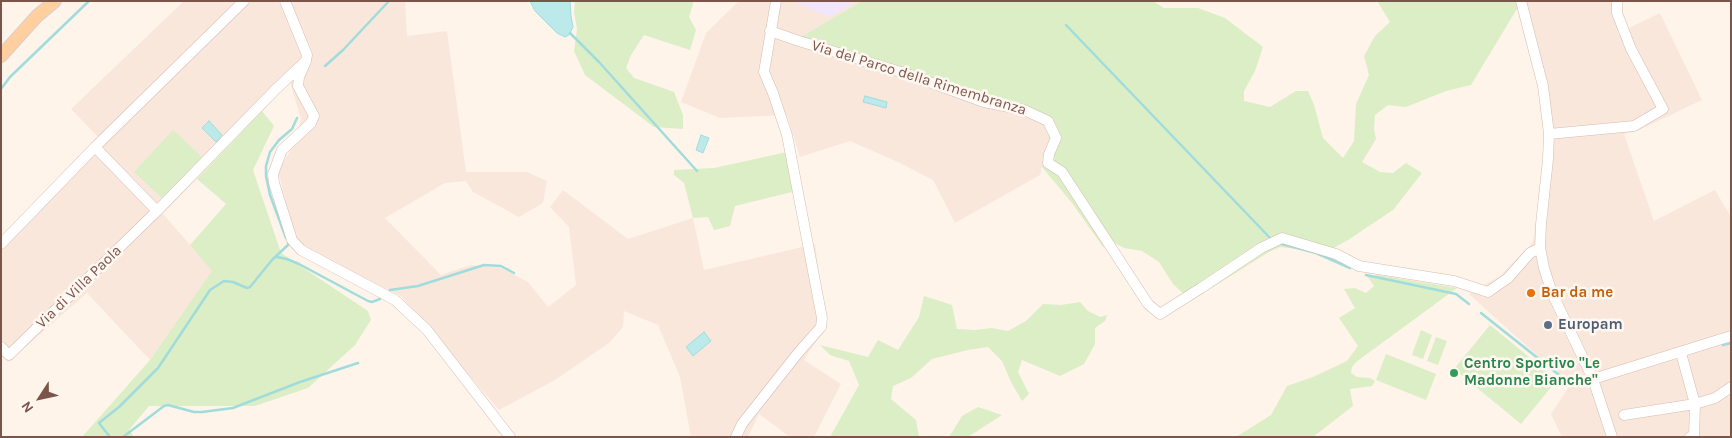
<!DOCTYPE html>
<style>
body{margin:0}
#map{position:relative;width:1732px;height:438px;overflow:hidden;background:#fef4ea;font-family:Karla,sans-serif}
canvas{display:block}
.frame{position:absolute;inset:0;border:2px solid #7c554a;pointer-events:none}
.north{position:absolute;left:15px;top:373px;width:50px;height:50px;-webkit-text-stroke:4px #fff8f2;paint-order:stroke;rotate:235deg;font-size:14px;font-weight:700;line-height:20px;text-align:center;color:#7c554a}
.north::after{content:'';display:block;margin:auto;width:18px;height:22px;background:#7c554a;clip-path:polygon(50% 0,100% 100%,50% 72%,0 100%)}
</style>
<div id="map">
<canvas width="1732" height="438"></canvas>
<div class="frame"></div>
<div class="north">N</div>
</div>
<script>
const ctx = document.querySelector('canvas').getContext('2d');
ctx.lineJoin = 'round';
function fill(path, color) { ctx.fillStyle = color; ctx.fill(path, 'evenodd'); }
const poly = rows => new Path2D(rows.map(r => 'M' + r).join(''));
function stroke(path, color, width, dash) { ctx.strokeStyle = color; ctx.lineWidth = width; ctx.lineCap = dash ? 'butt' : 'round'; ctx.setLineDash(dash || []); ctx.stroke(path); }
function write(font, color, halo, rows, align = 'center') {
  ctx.font = font + ' Karla,sans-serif'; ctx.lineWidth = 5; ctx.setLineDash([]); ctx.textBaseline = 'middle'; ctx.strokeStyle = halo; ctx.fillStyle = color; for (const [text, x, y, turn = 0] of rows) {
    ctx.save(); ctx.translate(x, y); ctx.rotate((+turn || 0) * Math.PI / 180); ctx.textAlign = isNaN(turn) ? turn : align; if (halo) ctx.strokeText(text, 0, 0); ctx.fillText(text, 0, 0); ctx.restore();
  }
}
fill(poly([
 [184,1,405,1,407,36,447,31,466,172,527,172,547,181,543,203,519,217,473,192,466,181,445,183,385,218,441,275,471,265,502,268,528,282,548,307,576,285,569,227,550,207,563,190,628,239,693,218,704,270,815,244,826,326,804,360,841,384,814,437,790,437,759,414,748,437,691,437,680,377,658,325,624,311,623,327,609,343,555,380,499,410,401,296,302,246,294,234,278,171,296,141,301,119,290,82,163,214,213,271,150,360,87,293,8,362,1,355,1,237,99,138,71,109],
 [739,1,862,1,800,38,1029,116,1045,125,1049,140,1040,175,955,223,933,180,898,162,850,141,800,157,787,115,720,118,681,102,706,33],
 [1523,1,1621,1,1619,11,1627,29,1660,13,1702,100,1637,131,1624,134,1654,221,1715,190,1731,217,1731,437,1560,437,1561,435,1551,414,1570,385,1469,294,1500,276,1533,242,1550,119]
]), '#f9e7db');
fill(poly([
 [793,1,857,1,830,17]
]), '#f1e6fb');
fill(poly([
 [575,1,694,1,689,17,696,30,690,50,644,35,631,55,626,68,634,78,674,92,683,115,683,129,654,127,585,75,574,51,577,29,574,12],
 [862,1,1153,1,1164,8,1198,8,1225,18,1263,47,1255,71,1244,91,1244,101,1270,107,1296,91,1308,91,1314,105,1323,138,1343,158,1354,141,1356,104,1369,75,1364,56,1375,36,1390,22,1377,1,1516,1,1518,7,1471,85,1446,91,1406,107,1388,105,1375,115,1374,129,1376,139,1362,162,1380,172,1393,173,1406,163,1422,173,1393,210,1348,240,1321,255,1298,249,1280,247,1269,252,1191,301,1173,284,1159,262,1142,251,1124,248,1111,241,1103,247,1072,203,1042,167,1049,140,1045,125,1029,116,799,38],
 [262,111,274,126,253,170,281,253,368,311,371,320,355,345,308,388,255,406,149,406,129,430,134,437,82,437,150,360,212,271,190,245,226,204,197,179],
 [173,130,202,157,163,199,134,172],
 [787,152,796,191,735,206,730,226,714,230,708,217,693,218,684,183,674,175,674,170,714,168],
 [1378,275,1457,288,1356,362,1352,367,1351,373,1357,377,1370,378,1375,381,1372,386,1350,389,1353,406,1313,437,1236,437,1271,415,1287,386,1313,377,1347,361,1358,346,1339,318,1355,308,1344,289,1355,288,1366,293,1374,286,1367,276],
 [924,296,952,305,957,329,975,330,992,328,1008,331,1026,321,1043,304,1061,305,1080,302,1088,311,1100,317,1107,315,1105,321,1095,328,1095,344,1084,364,1060,376,1022,360,1018,372,1029,394,1022,401,1011,382,1002,361,988,347,968,350,932,359,911,378,893,386,891,399,916,420,919,437,830,437,859,385,849,361,830,355,820,345,868,357,878,340,898,350,919,317],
 [1490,325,1557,380,1521,424,1454,369],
 [1421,330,1432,335,1423,359,1412,355],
 [1436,337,1447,341,1438,365,1427,361],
 [1386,354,1436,374,1426,400,1376,380],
 [978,407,1002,415,968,437,949,437,962,416]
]), '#dceec6');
const water = poly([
 [530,1,570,1,571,16,573,27,569,35,565,37,557,33,535,11,530,1],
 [865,96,887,102,886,108,863,102,865,96],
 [209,121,222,135,216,142,202,128,209,121],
 [701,135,709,138,703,153,696,150,701,135],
 [704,332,711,341,693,356,686,347,704,332]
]);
fill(water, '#bceaea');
stroke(water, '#a1dcdd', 1);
stroke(poly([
 [1066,25,1272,240],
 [570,33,599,62,697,171],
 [325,66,343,50,389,1],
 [1,89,10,77,89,1],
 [286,238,270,195,266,176,266,166,270,152,279,140,292,129,297,118],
 [1278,243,1316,253,1350,268],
 [277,257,287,259,299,264,368,301,372,302,380,299],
 [1366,275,1456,294,1469,304],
 [390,290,418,286,484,265,501,266,514,273],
 [1481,313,1573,386,1581,384],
 [1723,345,1731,343],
 [110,437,99,423,119,407,158,368,210,290,224,281,233,282,247,288,250,287,272,260,289,244,288,243],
 [123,437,164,406,168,405,194,412,202,412,233,408,300,382,358,363]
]), '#a1dcdd', 2.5);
const minor = poly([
 [1521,1,1543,86,1549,134,1548,159,1541,224,1540,248,1544,268,1552,293,1593,379,1612,437],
 [770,31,799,41,907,74,984,102,1024,110,1048,121,1056,138,1049,154,1048,163,1062,172,1148,304,1160,314,1201,288,1261,248,1282,238,1336,254,1359,266,1454,281,1488,292,1508,278,1530,253,1540,248],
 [306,61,299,77,298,86,314,116,311,123,282,150,273,174,274,183,292,240,301,250,395,300,427,330,510,437],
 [1549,134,1634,126,1663,109,1631,49,1617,13,1617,1],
 [95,147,157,211],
 [1,244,95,147,244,1],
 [1,347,9,355,157,211,276,89,306,61,307,55,285,1],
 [1681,353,1695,404,1715,398,1731,387],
 [1593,379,1731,336],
 [1624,415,1695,404,1694,436,1690,437],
 [736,437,742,424,798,353,821,327,822,318,787,135,773,93,764,72,776,1]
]);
const major = poly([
 [1,56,37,16,55,1]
]);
stroke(minor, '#d5bcb1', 11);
stroke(major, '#dacfcc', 14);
stroke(minor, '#fff', 10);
stroke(major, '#ffcfa0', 12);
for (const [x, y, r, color] of [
 [1531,293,5,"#e8710a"],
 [1548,325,5,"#5c6f8a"],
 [1454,373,5,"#2e9e5b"]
]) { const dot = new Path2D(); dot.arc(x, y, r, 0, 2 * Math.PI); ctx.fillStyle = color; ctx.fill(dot); stroke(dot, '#fff8f2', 2); }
write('15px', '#7c554a', '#fff8f2', [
 ["Via del Parco della Rimembranza",919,78,17],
 ["Via di Villa Paola",79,287,-44]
]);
write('bold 15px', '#c56008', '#fff8f2', [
 ["Bar da me",1541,293]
], 'left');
write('bold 15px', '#4e5e75', '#fff8f2', [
 ["Europam",1558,325]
], 'left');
write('bold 15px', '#27864d', '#fff8f2', [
 ["Centro Sportivo \"Le",1464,364],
 ["Madonne Bianche\"",1464,381]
], 'left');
</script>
